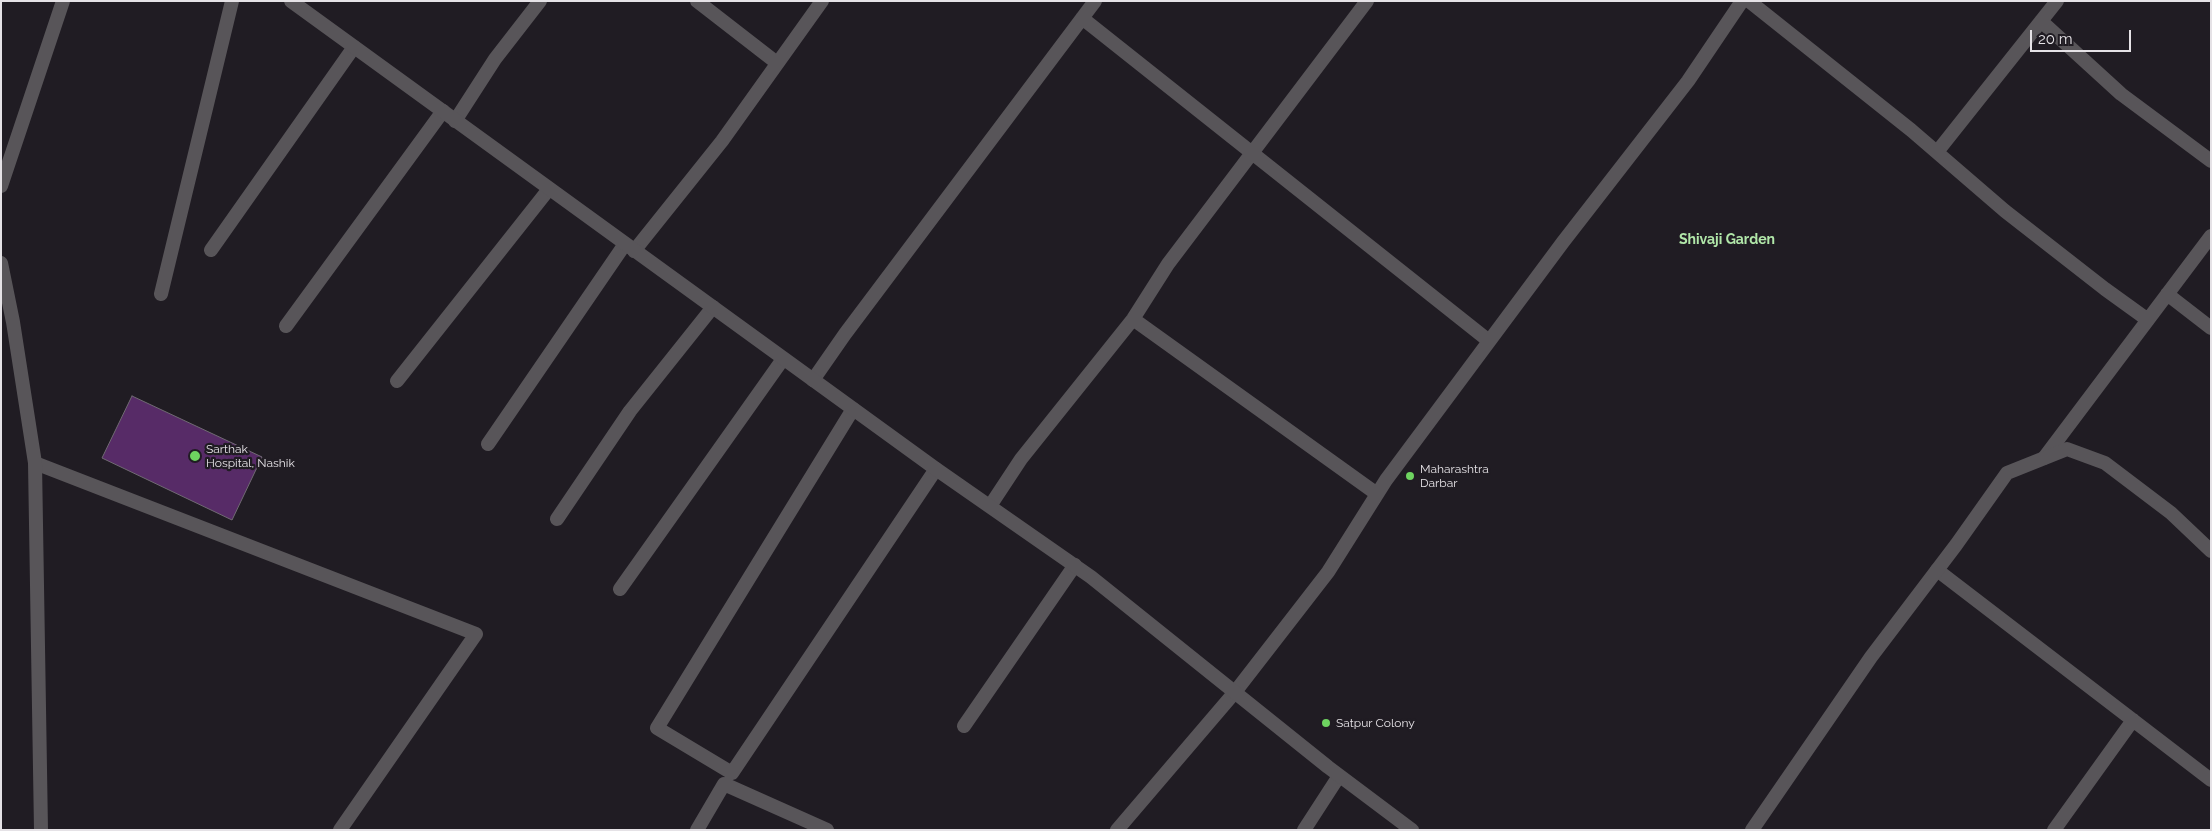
<!DOCTYPE html>
<style>
body{margin:0}
#map{position:relative;width:2212px;height:831px;overflow:hidden;background:#201c23;font-family:Raleway,sans-serif}
canvas{display:block}
.frame{position:absolute;inset:0;border:2px solid #e5e2e6;pointer-events:none}
.scale{position:absolute;left:2030px;top:30px;width:101px;height:22px;box-sizing:border-box;border:2px solid #e5e2e6;border-top:0;padding-left:6px;font-size:15px;line-height:18px;white-space:nowrap;color:#e5e2e6;-webkit-text-stroke:4px #201c23;paint-order:stroke}
</style>
<div id="map">
<canvas width="2212" height="831"></canvas>
<div class="frame"></div>
<div class="scale">20 m</div>
</div>
<script>
const ctx = document.querySelector('canvas').getContext('2d');
ctx.lineJoin = 'round';
function fill(path, color) { ctx.fillStyle = color; ctx.fill(path, 'evenodd'); }
const poly = rows => new Path2D(rows.map(r => 'M' + r).join(''));
function stroke(path, color, width, dash) { ctx.strokeStyle = color; ctx.lineWidth = width; ctx.lineCap = dash ? 'butt' : 'round'; ctx.setLineDash(dash || []); ctx.stroke(path); }
function write(font, color, halo, rows, align = 'center') {
  ctx.font = font + ' Raleway,sans-serif'; ctx.lineWidth = 4.5; ctx.setLineDash([]); ctx.textBaseline = 'middle'; ctx.strokeStyle = halo; ctx.fillStyle = color; for (const [text, x, y, turn = 0] of rows) {
    ctx.save(); ctx.translate(x, y); ctx.rotate((+turn || 0) * Math.PI / 180); ctx.textAlign = isNaN(turn) ? turn : align; if (halo) ctx.strokeText(text, 0, 0); ctx.fillText(text, 0, 0); ctx.restore();
  }
}
const building = poly([
 [132,396,262,457,232,520,102,458,132,396]
]);
fill(building, '#572b67');
stroke(building, '#706a73', 1);
stroke(poly([
 [697,1,777,63],
 [1749,1,1911,130,2005,211,2105,289,2148,320],
 [1082,18,1489,341],
 [2041,21,2121,94,2211,161],
 [455,121,495,59,540,1],
 [1937,152,2057,1],
 [211,250,354,47],
 [634,251,722,141,822,1],
 [161,294,232,1],
 [2167,294,2211,328],
 [1133,319,1377,494],
 [286,326,443,111],
 [813,380,845,334,1095,1],
 [397,381,549,189],
 [853,409,657,728,732,773,936,469],
 [488,444,625,244],
 [2044,458,2211,236],
 [35,463,476,634,340,830],
 [990,506,1021,459,1133,319,1168,264,1367,1],
 [557,519,630,411,713,307],
 [1937,570,2211,780],
 [620,589,783,359],
 [964,726,1075,565],
 [697,830,724,784,827,830],
 [1117,830,1235,692,1328,572,1386,480,1563,242,1688,81,1742,1],
 [1304,830,1339,776],
 [2054,830,2133,720]
]), '#585559', 14);
stroke(poly([
 [291,1,936,469,1091,577,1328,767,1412,830],
 [1,186,63,1],
 [1,263,13,322,35,463,41,830],
 [1752,830,1871,657,1956,545,2007,473,2067,449,2105,463,2171,513,2211,551]
]), '#585559', 14);
for (const [x, y, r, color] of [
 [195,456,6,"#6ed360"],
 [1410,476,5,"#6ed360"],
 [1326,723,5,"#6ed360"]
]) { const dot = new Path2D(); dot.arc(x, y, r, 0, 2 * Math.PI); ctx.fillStyle = color; ctx.fill(dot); stroke(dot, '#201c23', 2); }
write('12px', '#e5e2e6', '#201c23', [
 ["Sarthak",206,449],
 ["Hospital, Nashik",206,463],
 ["Maharashtra",1420,469],
 ["Darbar",1420,483],
 ["Satpur Colony",1336,723]
], 'left');
write('bold 14px', '#b1e7a9', '#201c23', [
 ["Shivaji Garden",1727,240]
]);
</script>
